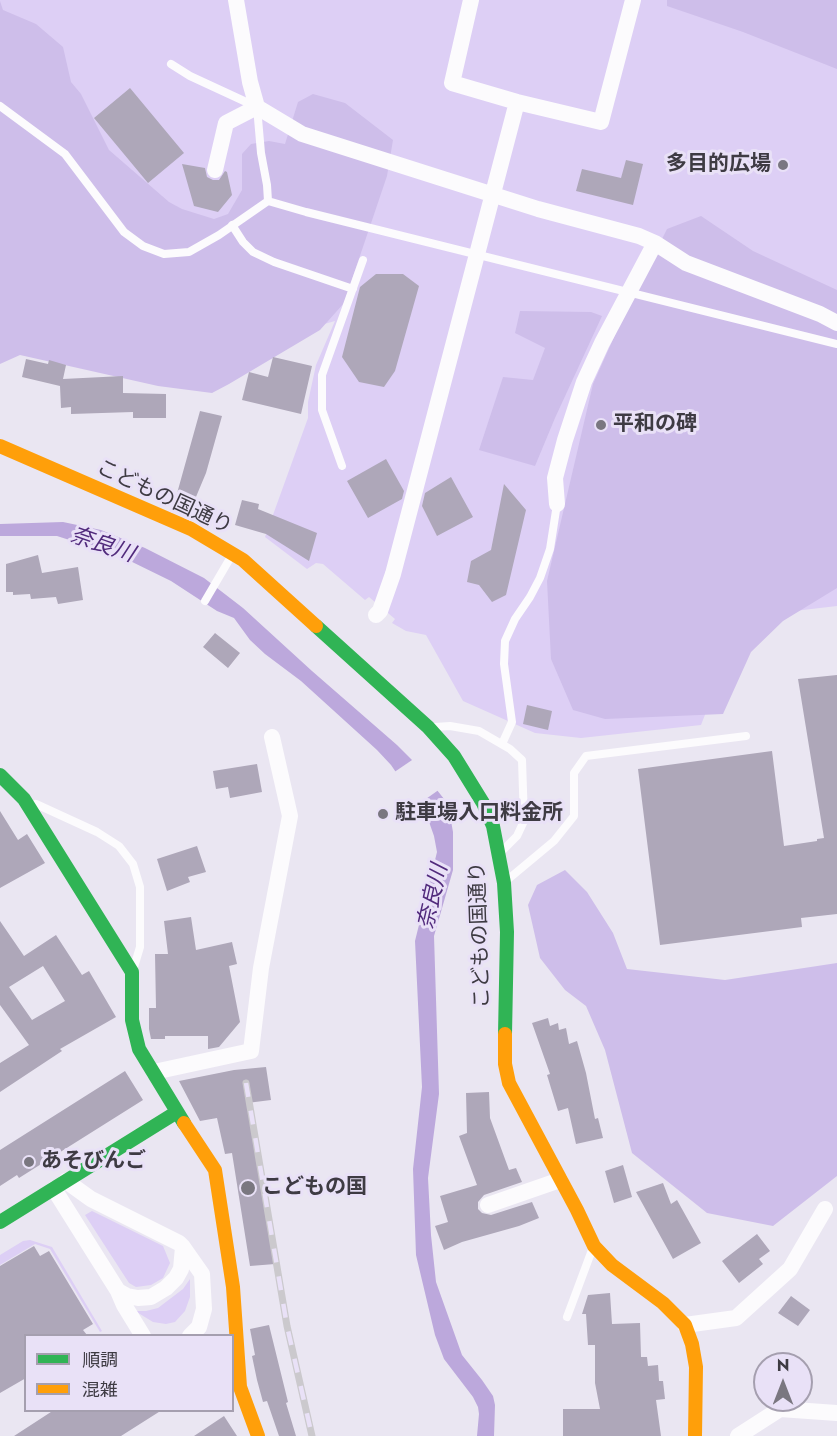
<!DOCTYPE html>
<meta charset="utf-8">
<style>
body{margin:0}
#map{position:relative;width:837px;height:1436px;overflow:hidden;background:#eae6f2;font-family:Jost,"Noto Sans JP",sans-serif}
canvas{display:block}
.legend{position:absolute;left:24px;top:1334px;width:210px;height:78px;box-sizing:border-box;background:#e9e1f7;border:2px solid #a59faf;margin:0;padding:8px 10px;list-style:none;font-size:18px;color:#3e3b43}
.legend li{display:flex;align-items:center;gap:12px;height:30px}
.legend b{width:30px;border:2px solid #a59faf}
.north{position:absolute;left:753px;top:1352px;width:60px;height:60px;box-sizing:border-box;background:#e9e1f7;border:2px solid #a59faf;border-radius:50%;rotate:0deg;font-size:16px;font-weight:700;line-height:24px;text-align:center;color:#3e3b43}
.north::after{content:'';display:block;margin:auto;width:21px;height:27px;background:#7a7780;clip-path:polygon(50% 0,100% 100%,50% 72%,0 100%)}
</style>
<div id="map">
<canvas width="837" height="1436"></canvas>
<ul class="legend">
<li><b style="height:8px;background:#30b455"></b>順調</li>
<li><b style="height:8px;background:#ff9f0a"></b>混雑</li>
</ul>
<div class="north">N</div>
</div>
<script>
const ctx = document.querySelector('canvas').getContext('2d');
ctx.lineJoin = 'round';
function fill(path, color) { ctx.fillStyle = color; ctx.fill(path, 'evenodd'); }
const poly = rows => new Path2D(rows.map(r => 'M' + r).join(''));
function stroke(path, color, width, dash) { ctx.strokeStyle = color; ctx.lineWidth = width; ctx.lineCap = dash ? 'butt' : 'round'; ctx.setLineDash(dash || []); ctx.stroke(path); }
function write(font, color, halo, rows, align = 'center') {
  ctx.font = font + ' Jost,"Noto Sans JP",sans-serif'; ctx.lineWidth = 6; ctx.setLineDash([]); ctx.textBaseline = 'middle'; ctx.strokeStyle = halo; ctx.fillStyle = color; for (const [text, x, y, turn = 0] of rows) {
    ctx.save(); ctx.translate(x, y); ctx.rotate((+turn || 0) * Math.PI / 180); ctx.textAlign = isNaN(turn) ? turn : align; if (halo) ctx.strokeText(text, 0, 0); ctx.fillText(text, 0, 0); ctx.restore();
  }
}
fill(poly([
 [0,0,837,0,837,606,743,617,701,725,581,738,535,733,463,701,426,635,406,631,392,623,395,619,369,597,365,600,323,564,316,563,307,569,265,537,308,418,308,402,316,365,335,321,161,370,0,326],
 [92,1211,163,1246,170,1263,163,1278,151,1285,136,1287,129,1283,85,1215],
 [30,1240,52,1247,102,1331,100,1332,50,1249,35,1244,0,1265,0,1255,23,1241],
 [190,1279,190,1297,185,1311,175,1322,166,1324,153,1322,135,1311,146,1311,158,1308,183,1289]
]), '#ddcff5');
fill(poly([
 [667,0,837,0,837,69,743,32,667,6],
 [0,1,3,10,36,24,63,47,71,82,81,94,109,150,169,202,182,209,214,219,228,214,242,190,242,154,251,144,269,141,285,144,298,102,313,94,345,103,393,140,387,176,344,303,320,330,229,384,212,393,158,386,20,355,0,364],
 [701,216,753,251,837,290,837,588,783,621,751,652,723,714,605,719,573,710,551,659,547,581,593,384,624,315,667,229],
 [520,311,591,312,602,316,555,418,535,466,479,450,503,377,533,380,545,348,515,333],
 [565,870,587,892,613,933,627,969,725,980,837,963,837,1176,773,1226,707,1213,632,1153,605,1050,586,1006,565,990,540,958,528,905,537,885]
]), '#cebeea');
fill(poly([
 [63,522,101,530,145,548,204,578,243,608,312,671,397,745,418,766,448,804,453,832,453,870,434,936,439,1094,428,1178,431,1235,436,1282,462,1355,482,1380,493,1396,495,1405,494,1436,477,1436,479,1414,478,1407,473,1397,444,1359,435,1335,416,1255,413,1169,422,1087,415,941,437,852,434,836,428,819,391,765,377,750,301,681,265,654,250,640,234,618,217,611,171,581,122,557,57,536,0,536,0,524]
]), '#bca8dc');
fill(poly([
 [415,758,440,789,416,806,393,773]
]), '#eae6f2');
fill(poly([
 [130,88,184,153,148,183,94,118],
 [626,160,643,164,633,205,576,191,582,169,621,178],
 [182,164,205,168,207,177,213,180,219,180,225,171,227,172,232,195,218,212,194,206],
 [376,274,403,274,419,286,395,371,384,387,359,382,342,357,360,287],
 [273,357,312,366,301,414,242,400,249,372,268,377],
 [26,359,48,364,49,360,66,365,63,379,123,376,123,393,166,394,166,418,133,418,133,412,71,414,71,407,61,408,60,386,22,377],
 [200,411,222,416,206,473,193,504,176,497],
 [386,459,404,491,402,499,368,518,347,481],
 [451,477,473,517,437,536,422,506,425,493],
 [504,484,526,510,506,595,492,602,479,585,467,582,471,561,491,550],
 [242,500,259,504,258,509,317,533,309,561,266,534,235,525],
 [38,555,42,573,78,567,83,600,58,604,56,597,31,599,30,594,13,595,13,592,6,592,6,564],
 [215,633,240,653,228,668,203,647],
 [837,675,837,914,801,918,802,927,660,945,638,769,772,751,784,846,817,841,817,839,824,838,798,679],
 [527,705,552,711,548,730,523,724],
 [257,764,262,792,230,798,228,787,216,789,213,771],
 [0,811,18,840,27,834,45,863,0,888],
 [197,846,206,872,188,877,190,882,167,891,157,859],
 [191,917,196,950,232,942,237,964,229,966,240,1022,219,1047,208,1049,208,1036,165,1036,165,1039,151,1039,149,1029,149,1008,156,1008,155,954,168,954,164,921],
 [0,921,24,956,56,935,82,975,89,971,116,1017,60,1049,62,1051,0,1092,0,1063,29,1045,0,1005],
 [43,966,65,1001,32,1020,9,987],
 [548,1018,550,1026,558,1023,559,1030,566,1028,569,1044,577,1041,586,1073,595,1119,598,1118,603,1138,576,1144,568,1108,558,1111,547,1075,550,1074,532,1023],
 [266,1067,271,1100,247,1103,275,1264,250,1266,232,1153,225,1154,217,1118,200,1121,179,1081,234,1070],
 [125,1071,143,1100,19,1178,17,1175,0,1186,0,1150],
 [489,1092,490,1118,509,1170,516,1168,522,1182,484,1195,478,1202,478,1209,482,1213,491,1215,532,1202,539,1218,519,1226,462,1242,444,1250,435,1226,448,1222,440,1196,477,1185,459,1136,467,1133,466,1093],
 [623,1165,632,1197,614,1203,605,1171],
 [663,1183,671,1204,677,1200,701,1243,673,1259,636,1192],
 [757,1234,770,1251,759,1259,763,1264,739,1283,722,1261],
 [34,1246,40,1256,49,1251,93,1324,83,1330,87,1335,26,1335,26,1378,0,1393,0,1266],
 [610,1293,612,1324,640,1323,641,1357,647,1357,648,1366,658,1365,659,1381,663,1381,665,1399,656,1400,661,1436,563,1436,563,1409,600,1409,595,1383,595,1345,588,1345,586,1314,582,1314,588,1295],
 [791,1296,810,1310,798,1326,778,1313],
 [269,1325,288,1402,286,1403,296,1436,279,1436,267,1401,263,1402,257,1380,252,1356,255,1355,250,1329],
 [54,1410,162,1410,121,1436,14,1436],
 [224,1416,237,1436,194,1436]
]), '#aea7b9');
stroke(poly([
 [0,106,65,154,124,232,143,246,164,254,189,252,219,235,268,201,267,185,261,153,257,107,190,76,171,64],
 [268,201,306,212,837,344],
 [232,225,243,242,253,252,274,262,353,289],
 [342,466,322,410,322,375,363,260],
 [205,601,232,555],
 [435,727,450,726,479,731,510,749,522,760,524,821,517,836,503,850],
 [502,744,512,722,504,664,505,641,515,619,530,597,540,578,550,549,557,504],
 [36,804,97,832,119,846,133,864,140,887,140,947,134,967],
 [506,881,554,841,574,816,574,773,586,756,746,736],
 [567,1317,592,1250]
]), '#fcfbfd', 8);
stroke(poly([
 [236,0,250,82,257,107,302,134,538,209,639,236,655,243,686,263,820,314,837,323],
 [471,0,452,83,517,102,601,122,633,0],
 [215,170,226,123,257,107],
 [557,504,555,478,565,440,584,382,602,343,655,243],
 [376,615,380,611,393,574,517,102],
 [154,1072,251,1051,261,968,290,816,272,737],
 [66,1181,91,1199,179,1243,183,1247,202,1274,204,1309,199,1327,190,1336],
 [54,1189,118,1291,124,1305,143,1336],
 [488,1205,560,1180],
 [118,1291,127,1296,138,1298,151,1297,166,1288,176,1278,181,1269,183,1247],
 [685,1325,736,1318,790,1269,825,1209],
 [738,1436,780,1409,837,1413]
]), '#fcfbfd', 16);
stroke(poly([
 [316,626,428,727,454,756,483,803,493,826,504,883,507,932,505,1034],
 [0,775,24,799,132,972,132,1020,139,1049,184,1123],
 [0,1222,177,1112]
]), '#30b455', 14);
stroke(poly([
 [0,446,191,529,243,560,316,626],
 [505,1034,505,1064,509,1083,577,1210,594,1246,612,1265,663,1303,685,1325,692,1344,696,1367,695,1436],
 [184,1123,215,1170,233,1287,240,1387,258,1436]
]), '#ff9f0a', 14);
const rail = poly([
 [246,1083,287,1326,312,1436]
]);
stroke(rail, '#cbc9cd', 7);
stroke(rail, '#e9e1f7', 4.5, [14]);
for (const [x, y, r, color] of [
 [783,165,6,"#7a7780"],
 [601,425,6,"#7a7780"],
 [383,814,6,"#7a7780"],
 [29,1162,6,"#7a7780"],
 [248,1188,8,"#7a7780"]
]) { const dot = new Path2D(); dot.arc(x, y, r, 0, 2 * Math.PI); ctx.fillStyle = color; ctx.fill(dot); stroke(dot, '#e9e1f7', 2); }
write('bold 21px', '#3e3b43', '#e9e1f7', [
 ["多目的広場",771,165,"right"],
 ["平和の碑",613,425],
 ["駐車場入口料金所",395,814],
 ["あそびんご",41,1162],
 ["こどもの国",262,1188]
], 'left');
write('21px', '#3e3b43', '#e9e1f7', [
 ["こどもの国通り",164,498,25],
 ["こどもの国通り",481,935,-92]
]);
write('italic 22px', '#512a7c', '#e9e1f7', [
 ["奈良川",102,546,19],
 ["奈良川",434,897,-77]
]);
</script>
